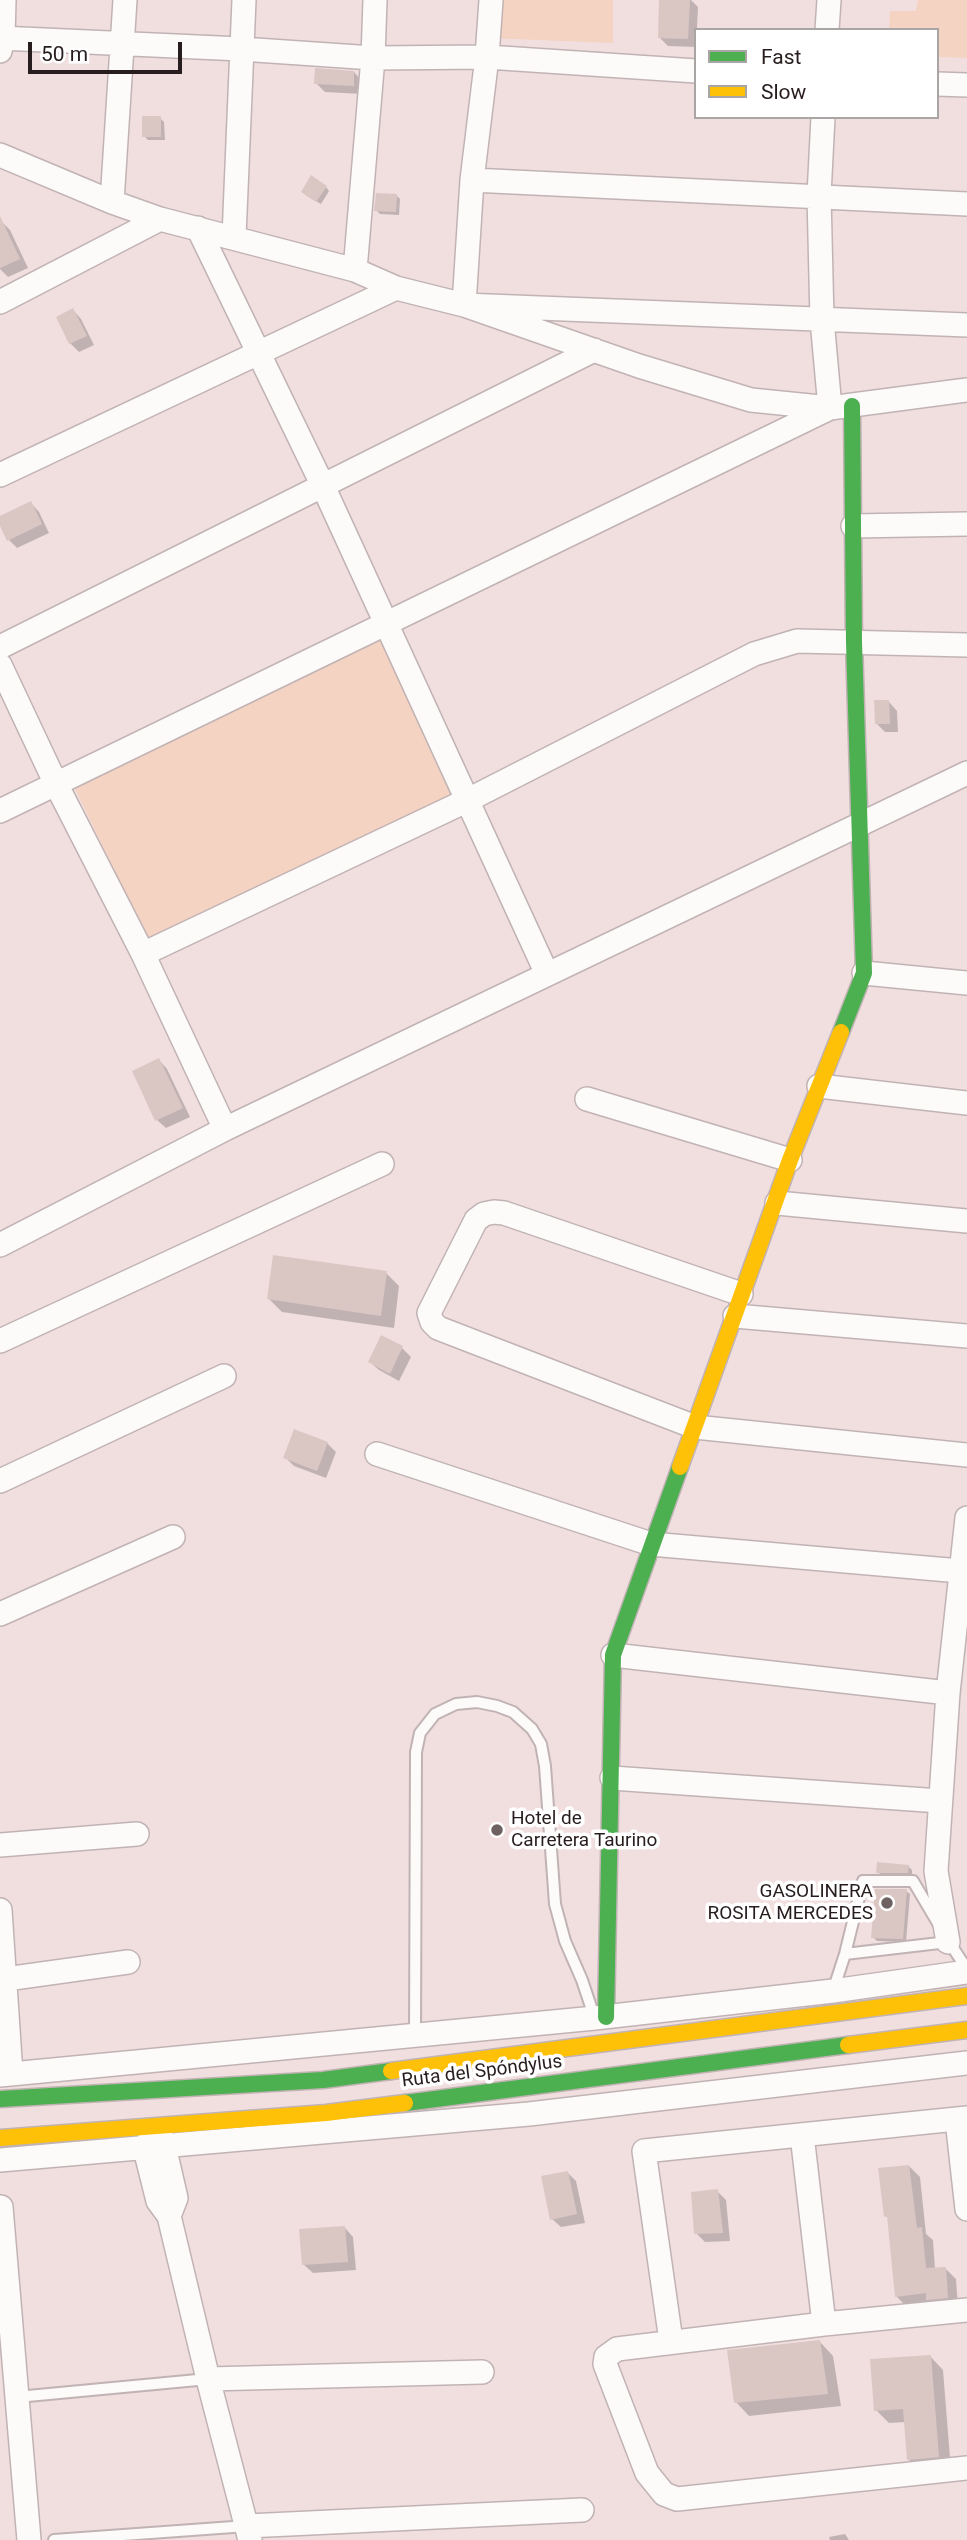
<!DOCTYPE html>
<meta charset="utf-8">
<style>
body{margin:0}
#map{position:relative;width:967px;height:2540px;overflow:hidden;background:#f1dfe0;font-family:Roboto,sans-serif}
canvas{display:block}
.legend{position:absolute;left:694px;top:28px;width:245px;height:91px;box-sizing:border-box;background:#fff;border:2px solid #a9a5a5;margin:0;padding:9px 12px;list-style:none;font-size:21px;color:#281d1e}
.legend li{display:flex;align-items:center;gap:14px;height:35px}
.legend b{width:35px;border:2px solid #a9a5a5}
.scale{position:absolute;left:28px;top:42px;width:154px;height:32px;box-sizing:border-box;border:4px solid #281d1e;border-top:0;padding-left:9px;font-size:21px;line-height:24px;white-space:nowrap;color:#281d1e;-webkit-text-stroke:5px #fff;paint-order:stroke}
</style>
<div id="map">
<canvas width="967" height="2540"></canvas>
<ul class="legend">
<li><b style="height:9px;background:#4caf50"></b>Fast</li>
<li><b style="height:9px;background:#ffc107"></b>Slow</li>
</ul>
<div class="scale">50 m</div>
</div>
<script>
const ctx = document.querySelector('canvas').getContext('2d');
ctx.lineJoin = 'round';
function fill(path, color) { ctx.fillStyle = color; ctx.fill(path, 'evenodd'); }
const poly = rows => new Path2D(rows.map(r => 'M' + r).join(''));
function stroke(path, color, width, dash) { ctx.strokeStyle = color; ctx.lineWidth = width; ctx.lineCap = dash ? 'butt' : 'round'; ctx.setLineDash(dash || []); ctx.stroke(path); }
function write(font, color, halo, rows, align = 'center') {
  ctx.font = font + ' Roboto,sans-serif'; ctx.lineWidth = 7; ctx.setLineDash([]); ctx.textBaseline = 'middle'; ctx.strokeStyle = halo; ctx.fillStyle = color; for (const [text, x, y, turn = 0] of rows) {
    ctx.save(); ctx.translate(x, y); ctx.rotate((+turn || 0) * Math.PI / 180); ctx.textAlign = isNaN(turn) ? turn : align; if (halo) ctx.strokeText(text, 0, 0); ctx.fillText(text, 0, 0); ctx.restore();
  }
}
fill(poly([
 [491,0,613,0,613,43,487,38],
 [918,0,967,0,967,58,937,57,937,30,889,30,890,11,916,11],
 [385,638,456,796,149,941,71,781,306,669]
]), '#f4d3c2');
fill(poly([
 [661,0,691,0,698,7,696,47,668,46,659,37],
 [354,72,362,81,362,94,325,92,316,83],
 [160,118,164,122,165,140,148,140,144,136],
 [326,187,329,191,321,204,307,196],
 [396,195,400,199,399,215,380,214,376,210],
 [1,221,10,230,28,268,8,277,0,269],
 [73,310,81,319,94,345,79,352,70,343,58,318],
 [31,503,39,512,49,533,17,548,9,540,0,518],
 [889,702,897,711,898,732,885,732,877,724],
 [159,1060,167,1069,190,1117,166,1128,157,1120],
 [386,1273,399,1286,394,1328,282,1312,269,1299],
 [382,1338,402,1348,411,1357,399,1381,379,1370,370,1362],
 [327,1443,336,1452,326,1478,294,1466,285,1457],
 [908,1866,912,1870,912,1876,882,1876,878,1872],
 [906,1891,910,1894,906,1942,877,1941,873,1937],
 [909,2166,920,2177,926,2234,933,2240,935,2269,945,2268,956,2279,958,2308,907,2307,896,2296,889,2219,886,2216],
 [567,2172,576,2181,585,2223,561,2227,552,2219],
 [717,2191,726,2200,730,2241,705,2242,696,2233],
 [345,2228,353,2237,356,2270,313,2273,304,2265],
 [820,2342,833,2356,841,2406,749,2416,736,2402],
 [930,2356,943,2370,951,2470,922,2473,909,2460,906,2422,889,2423,876,2410],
 [845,2534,849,2540,830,2540,829,2537]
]), '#0003');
fill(poly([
 [659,0,690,0,688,39,658,38],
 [315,68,354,71,354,86,314,84],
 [142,116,161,116,161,137,142,137],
 [311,175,327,186,316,202,301,192],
 [376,193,397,194,396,212,374,211],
 [0,216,20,259,0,268],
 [73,308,87,336,69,344,56,317],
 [31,501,42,524,7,541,0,526,0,516],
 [874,700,889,700,890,724,875,724],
 [159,1058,183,1108,155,1121,132,1071],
 [273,1255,387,1271,381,1316,267,1299],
 [381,1335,403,1346,390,1374,368,1362],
 [294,1429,328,1442,317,1471,283,1458],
 [877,1862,909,1865,908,1873,876,1873],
 [875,1889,907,1889,903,1939,871,1938],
 [909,2165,917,2228,922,2227,926,2268,946,2267,948,2298,926,2300,926,2293,895,2297,887,2216,884,2217,878,2168],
 [568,2171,577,2214,550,2220,541,2176],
 [718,2189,723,2233,694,2234,691,2192],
 [345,2226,348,2262,302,2265,299,2229],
 [820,2340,828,2394,734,2403,727,2350],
 [931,2355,939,2457,907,2460,903,2409,874,2411,870,2359]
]), '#dac7c4');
const lane = poly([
 [947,1939,967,1969],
 [845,1954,948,1942],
 [833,1991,845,1954,863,1881,913,1881,939,1925],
 [415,2036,416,1752,420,1733,435,1714,456,1704,477,1702,497,1706,513,1712,532,1729,541,1744,545,1766,555,1904,565,1941,582,1980,594,2016],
 [17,2397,208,2379],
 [54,2540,247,2526]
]);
const street = poly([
 [491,0,487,57,472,180,464,305,967,325],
 [827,30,829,0],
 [0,38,241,49,373,58,487,57,696,71],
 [0,51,3,38,4,0],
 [937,84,967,85],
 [0,155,112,202,160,219,355,270,396,288,464,305,639,366,751,400,830,408,967,390],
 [472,180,967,204],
 [112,202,125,0],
 [198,228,323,486,547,974],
 [234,237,244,0],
 [355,270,373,58,375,0],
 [0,302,160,219],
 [0,475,396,288],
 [853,526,967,524],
 [0,647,594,350],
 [0,665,56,784,143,954,225,1129],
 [0,811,830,408,822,320,819,195,823,117],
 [143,954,468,800,754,654,797,641,967,645],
 [864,973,967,983],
 [819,1086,967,1103],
 [587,1099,790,1160],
 [777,1203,967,1221],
 [0,1245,225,1129,967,773],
 [741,1294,504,1213,494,1212,484,1214,476,1220,429,1313,432,1322,438,1328,695,1427,967,1455],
 [735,1316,967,1336],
 [0,1341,382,1164],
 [377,1454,651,1544,960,1571],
 [0,1481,224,1376],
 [0,1614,173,1537],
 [613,1655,948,1693],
 [612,1778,940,1801],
 [0,1845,137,1834],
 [0,1910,11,2074],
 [948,1942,936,1871,948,1693,967,1518],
 [6,1979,128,1962],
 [0,2075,595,2018,833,1991,967,1972],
 [957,2120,967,2209],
 [159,2132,164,2146,176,2198,169,2216],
 [802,2135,824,2324],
 [151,2136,145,2149,158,2201,169,2216,208,2379,250,2540],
 [0,2160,529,2114,967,2063],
 [1,2207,29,2540],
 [967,2310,824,2324,617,2349,606,2357,605,2364,647,2473,664,2494,677,2499,967,2468],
 [671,2341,644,2151,967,2118],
 [208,2379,482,2372],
 [247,2526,582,2510]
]);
const fast = poly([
 [841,1032,864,973,854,642,852,406],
 [606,2017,613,1655,680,1467],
 [0,2099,323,2080,391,2071],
 [405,2103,848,2045]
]);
const slow = poly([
 [680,1467,790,1160,841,1032],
 [848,2045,967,2030],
 [391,2071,967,1996],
 [0,2138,326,2113,405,2103]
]);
stroke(lane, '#c1b3b4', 14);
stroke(street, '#c1b3b4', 26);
stroke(fast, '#c1b3b4', 19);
stroke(slow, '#c1b3b4', 19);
stroke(lane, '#fdfafa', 10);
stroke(street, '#fdfafa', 23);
stroke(fast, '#4caf50', 16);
stroke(slow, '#ffc107', 16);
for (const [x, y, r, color] of [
 [497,1830,7,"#6e6162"],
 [887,1903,7,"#6e6162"]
]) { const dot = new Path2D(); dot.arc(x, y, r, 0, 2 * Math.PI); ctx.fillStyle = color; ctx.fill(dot); stroke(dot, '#fff', 2.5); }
write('19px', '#281d1e', '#fff', [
 ["Hotel de",511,1819],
 ["Carretera Taurino",511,1841],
 ["GASOLINERA",873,1892,"right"],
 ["ROSITA MERCEDES",873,1914,"right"]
], 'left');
write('19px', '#281d1e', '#fff', [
 ["Ruta del Spóndylus",482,2072,-7]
]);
</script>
